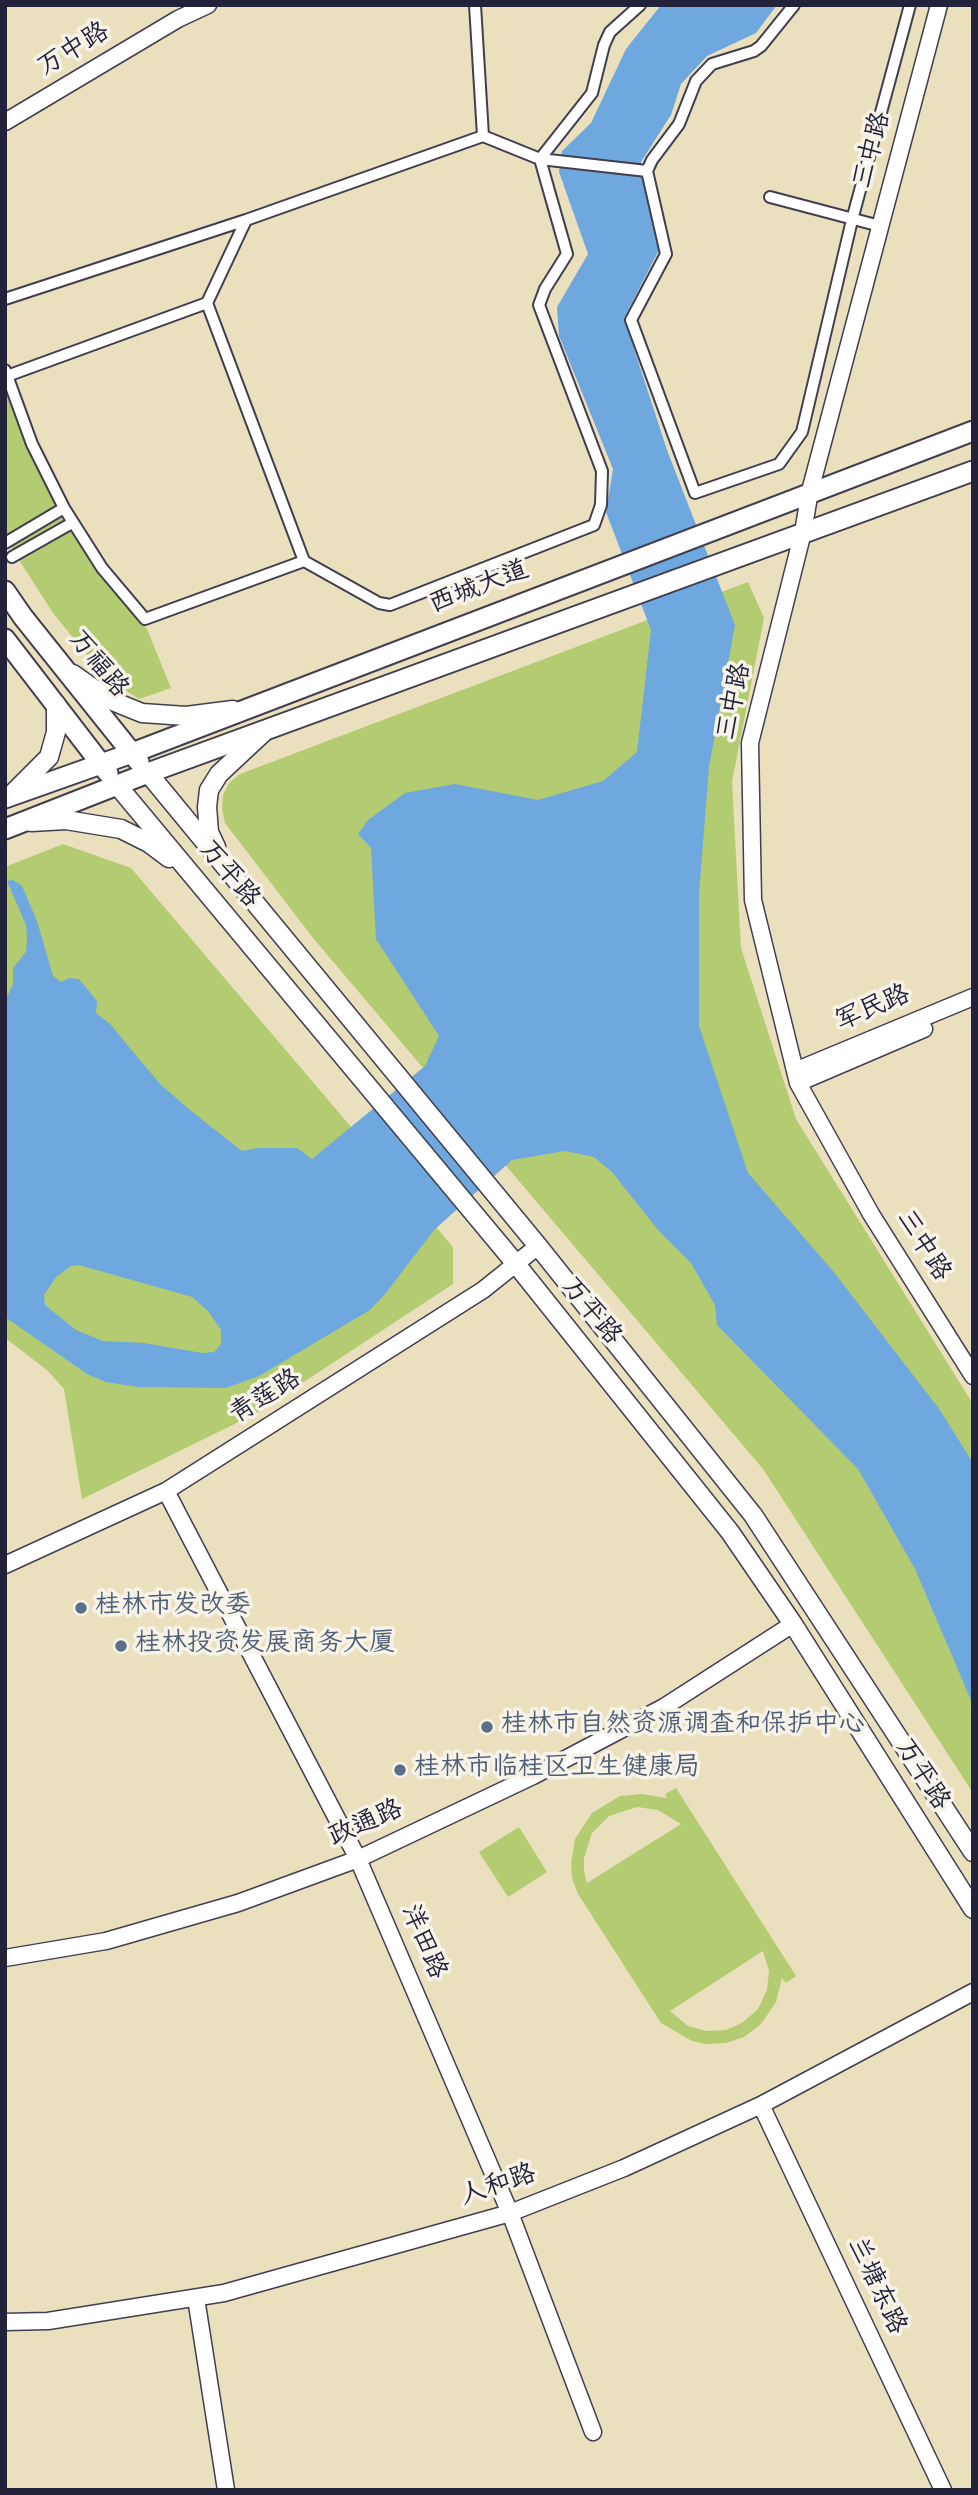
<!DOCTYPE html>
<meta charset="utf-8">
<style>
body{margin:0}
#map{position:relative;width:978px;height:2495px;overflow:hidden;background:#ebe0be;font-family:Dekko,sans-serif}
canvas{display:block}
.frame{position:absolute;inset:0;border:7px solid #22223b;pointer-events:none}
</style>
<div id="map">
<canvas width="978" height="2495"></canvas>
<div class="frame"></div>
</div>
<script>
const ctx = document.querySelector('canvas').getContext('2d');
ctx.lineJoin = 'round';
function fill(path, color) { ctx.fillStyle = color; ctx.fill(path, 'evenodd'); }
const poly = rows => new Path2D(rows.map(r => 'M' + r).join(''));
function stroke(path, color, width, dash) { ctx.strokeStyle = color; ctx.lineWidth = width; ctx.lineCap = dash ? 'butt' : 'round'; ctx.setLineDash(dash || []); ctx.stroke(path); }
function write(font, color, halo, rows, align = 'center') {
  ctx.font = font + ' Dekko,"LXGW WenKai TC",sans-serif'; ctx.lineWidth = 7; ctx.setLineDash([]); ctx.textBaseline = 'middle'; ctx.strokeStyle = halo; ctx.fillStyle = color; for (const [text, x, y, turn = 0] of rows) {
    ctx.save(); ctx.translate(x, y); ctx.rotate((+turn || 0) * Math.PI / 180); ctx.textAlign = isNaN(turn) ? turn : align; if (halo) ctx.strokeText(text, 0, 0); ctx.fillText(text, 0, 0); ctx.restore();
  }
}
fill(poly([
 [5,392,36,463,72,533,109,585,147,629,171,688,139,699,105,677,53,613,5,538],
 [748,582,764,618,732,782,741,948,796,1119,973,1404,973,1793,763,1469,313,938,225,823,222,809,223,795,229,783,240,774],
 [63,844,131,868,453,1247,453,1284,255,1414,82,1499,64,1389,47,1370,5,1338,5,867],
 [676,1788,796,1976,786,1983,782,1978,776,2002,761,2024,744,2037,726,2043,705,2044,692,2041,661,2023,578,1894,572,1878,571,1863,575,1839,592,1813,620,1796,642,1794,667,1798,665,1794],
 [637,1807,658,1810,681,1824,587,1883,584,1871,584,1858,592,1833,609,1816],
 [763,1951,769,1971,767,1990,758,2009,742,2023,726,2030,707,2031,688,2026,670,2011],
 [519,1827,547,1872,508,1897,479,1852]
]), '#b3cc71');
fill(poly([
 [661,5,777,5,756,33,707,56,681,84,671,115,641,162,659,250,624,318,667,450,735,625,709,767,699,894,699,1026,748,1173,833,1271,940,1410,973,1463,973,1705,915,1569,858,1469,717,1325,715,1305,691,1263,658,1230,612,1172,594,1157,565,1151,512,1160,434,1230,386,1293,370,1310,259,1376,226,1388,138,1387,106,1382,87,1374,5,1317,5,995,8,995,13,984,13,968,26,952,27,939,26,925,7,881,13,880,22,886,37,921,53,976,61,982,69,978,79,979,97,1001,96,1013,110,1024,160,1084,190,1110,242,1151,258,1148,297,1148,312,1159,425,1066,439,1036,376,939,371,848,358,834,368,820,405,793,455,784,538,800,603,781,637,752,651,630,606,512,613,469,559,336,557,307,588,254,559,172,562,151,591,123,626,49],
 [79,1265,192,1297,208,1311,221,1330,221,1344,214,1352,202,1353,144,1343,103,1341,76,1330,45,1305,44,1295,56,1277,71,1266]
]), '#6fa8df');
const street = poly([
 [794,5,761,46,754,51,712,64,696,81,679,124,652,160,647,171,666,254,631,320,695,493,779,464,802,432,852,220,910,5],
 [540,159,592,93,604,45,610,32,640,5],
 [540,159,647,171],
 [770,197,880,226],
 [246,220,207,303,304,561,379,603,390,605,594,525,601,505,602,471,539,305,545,289,567,254,540,159,483,136],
 [5,299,246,220,483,136,475,5],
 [5,370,32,444,64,508,102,568,145,619,304,561],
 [7,376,207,303],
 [5,543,64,508],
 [12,557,72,523]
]);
const secondary = poly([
 [939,5,810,491,803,532,750,743,753,900,798,1083,871,1214,973,1376],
 [5,122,178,19,208,5],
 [795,1071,973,997],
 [798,1083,924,1029],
 [166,1491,358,1859,510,2213,593,2432],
 [5,1565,166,1491,483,1290,538,1246],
 [5,1958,106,1941,238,1903,358,1859,533,1776,664,1707,793,1624],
 [761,2105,943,2490],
 [196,2298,226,2490],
 [5,2322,48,2321,224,2293,510,2213,624,2168,761,2105,973,1992]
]);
const primary = poly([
 [73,674,110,700,142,713,186,716,233,710],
 [148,773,538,1246,753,1515,973,1852],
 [117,785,516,1264,730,1532,793,1624,973,1909],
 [10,796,49,757,56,732,56,704],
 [31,822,66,820,121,829,149,843,169,858],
 [216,847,209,832,207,807,209,790,219,774,264,732]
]);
const highway = poly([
 [5,591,23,617,139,762],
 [5,639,108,773],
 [5,798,132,753,973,431],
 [5,829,148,773,973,471]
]);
stroke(street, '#403e4f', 14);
stroke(secondary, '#403e4f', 19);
stroke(primary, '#403e4f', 21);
stroke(highway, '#403e4f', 23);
stroke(street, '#fff', 10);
stroke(secondary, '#fff', 16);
stroke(primary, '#fff', 18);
stroke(highway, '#fff', 19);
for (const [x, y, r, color] of [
 [81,1608,7,"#5c6f8a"],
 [121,1646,7,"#5c6f8a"],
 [487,1727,7,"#5c6f8a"],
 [400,1770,7,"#5c6f8a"]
]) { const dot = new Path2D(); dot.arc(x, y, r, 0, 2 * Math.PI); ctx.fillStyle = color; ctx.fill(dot); stroke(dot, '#f7f3e8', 2.5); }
write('26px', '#22223b', '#f7f3e8', [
 ["万中路",75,52,-31],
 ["三中路",875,151,-75],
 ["西城大道",480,590,-21],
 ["万福路",96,666,51],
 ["三中路",737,702,-78],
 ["万平路",227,876,50],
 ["军民路",874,1011,-23],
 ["三中路",921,1247,58],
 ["万平路",589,1313,51],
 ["青莲路",267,1399,-32],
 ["万平路",920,1776,58],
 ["政通路",367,1826,-24],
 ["洋田路",421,1943,67],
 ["人和路",499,2188,-19],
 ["兰塘东路",874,2287,65]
]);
write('26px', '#4e5e75', '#f7f3e8', [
 ["桂林市发改委",95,1608],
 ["桂林投资发展商务大厦",135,1646],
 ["桂林市自然资源调查和保护中心",501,1727],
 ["桂林市临桂区卫生健康局",414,1770]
], 'left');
</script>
